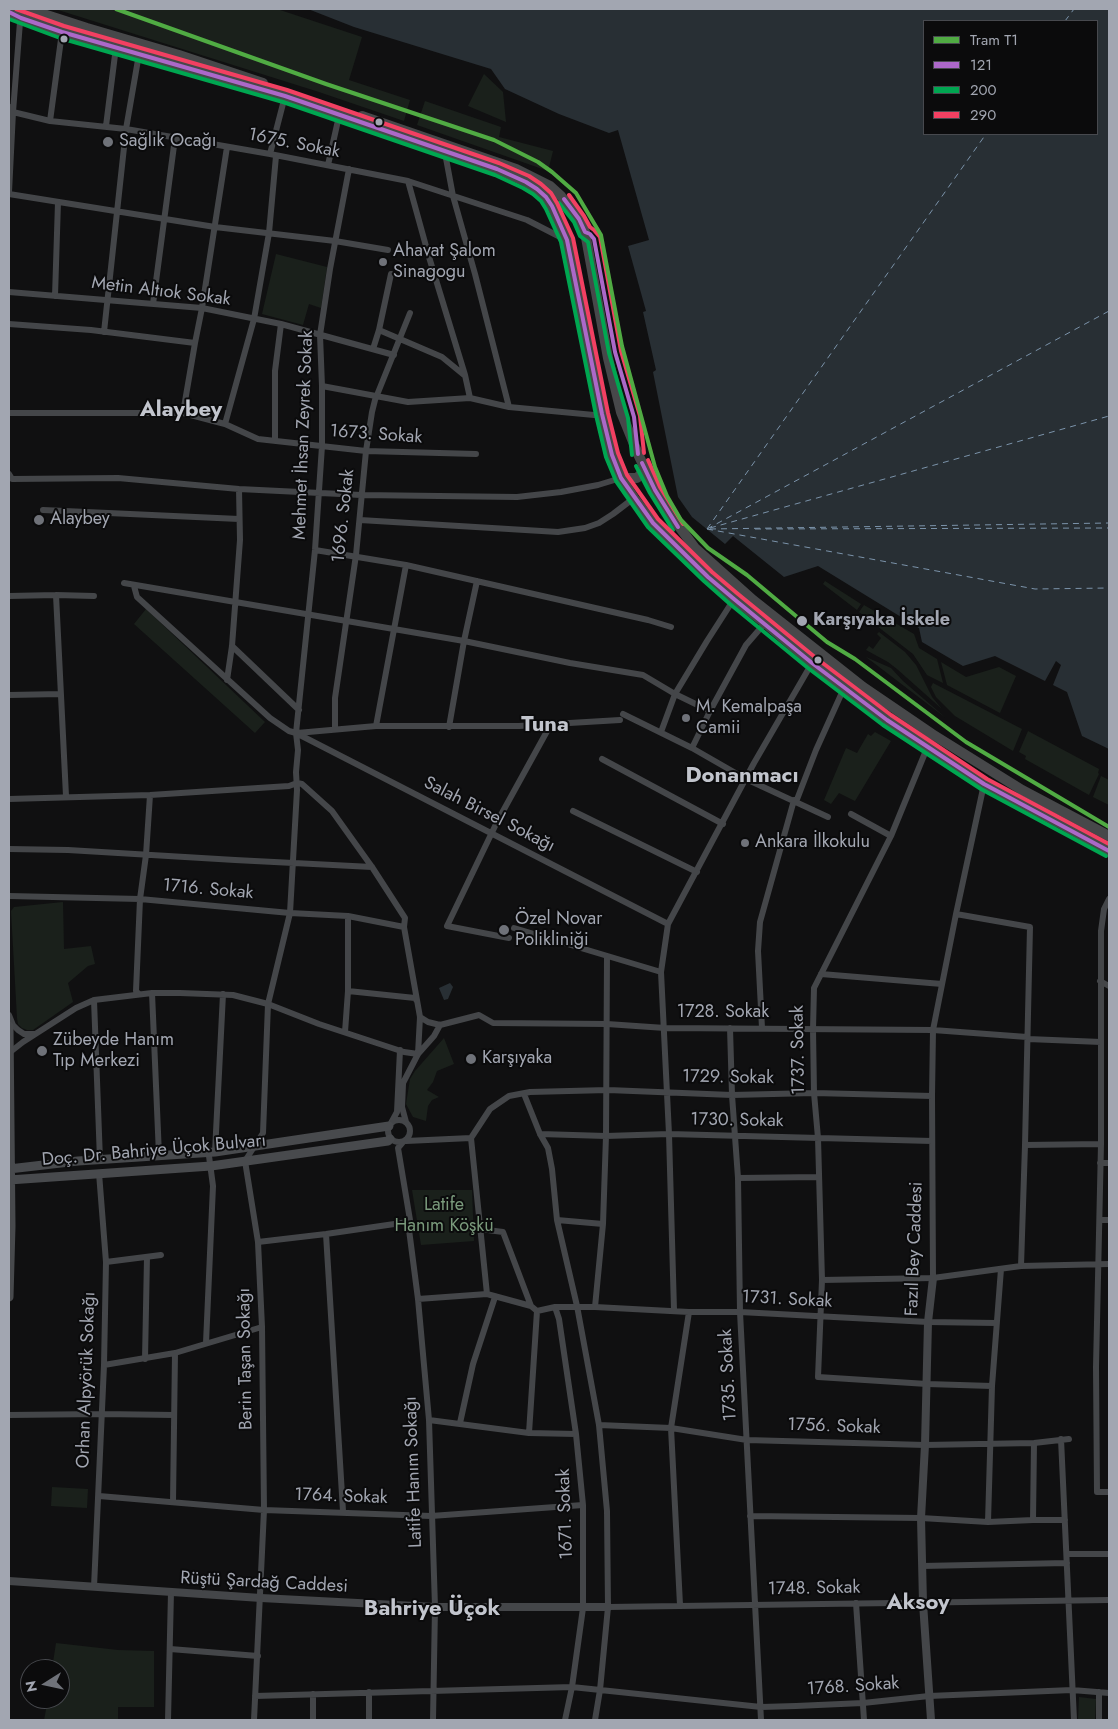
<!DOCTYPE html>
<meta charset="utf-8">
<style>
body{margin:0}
#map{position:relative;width:1118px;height:1729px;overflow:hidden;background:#101011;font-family:Jost,sans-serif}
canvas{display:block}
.frame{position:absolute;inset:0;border:10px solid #a2a6b1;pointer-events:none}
.legend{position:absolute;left:923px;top:20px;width:175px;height:115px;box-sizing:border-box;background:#0b0b0c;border:1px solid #47494e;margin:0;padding:6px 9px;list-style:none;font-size:15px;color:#a2a6b1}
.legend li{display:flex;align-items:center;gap:10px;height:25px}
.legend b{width:25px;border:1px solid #47494e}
.north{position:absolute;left:20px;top:1659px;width:50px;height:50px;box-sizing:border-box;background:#0b0b0c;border:1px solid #47494e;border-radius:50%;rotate:260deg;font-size:14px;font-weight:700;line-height:20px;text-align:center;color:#a2a6b1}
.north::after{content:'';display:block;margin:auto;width:18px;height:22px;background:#6f7279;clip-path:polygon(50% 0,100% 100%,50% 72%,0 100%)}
</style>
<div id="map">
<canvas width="1118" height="1729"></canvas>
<div class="frame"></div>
<ul class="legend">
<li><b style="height:6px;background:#50ab43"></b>Tram T1</li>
<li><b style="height:6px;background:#ac68c9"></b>121</li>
<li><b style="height:6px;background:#00a651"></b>200</li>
<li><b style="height:6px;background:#f24062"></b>290</li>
</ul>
<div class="north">N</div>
</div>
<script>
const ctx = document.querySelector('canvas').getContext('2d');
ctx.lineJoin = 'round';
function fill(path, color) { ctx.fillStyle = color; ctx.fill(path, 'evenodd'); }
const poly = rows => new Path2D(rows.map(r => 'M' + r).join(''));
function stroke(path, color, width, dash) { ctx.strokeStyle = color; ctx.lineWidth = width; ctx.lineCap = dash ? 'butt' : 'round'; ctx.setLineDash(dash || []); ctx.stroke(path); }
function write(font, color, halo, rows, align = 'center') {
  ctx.font = font + ' Jost,sans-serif'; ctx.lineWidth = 4; ctx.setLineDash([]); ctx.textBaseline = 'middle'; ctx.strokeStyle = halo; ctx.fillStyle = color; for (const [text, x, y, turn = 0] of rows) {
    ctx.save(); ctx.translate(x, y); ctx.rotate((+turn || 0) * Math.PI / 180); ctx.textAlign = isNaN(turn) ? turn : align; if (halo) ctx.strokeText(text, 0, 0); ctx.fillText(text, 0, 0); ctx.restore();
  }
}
fill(poly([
 [55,9,277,9,362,37,349,80,410,100,404,121,319,92],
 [484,74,503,92,506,122,468,106],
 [425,101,501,127,499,137,553,151,548,171,417,125],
 [276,254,327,267,321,308,309,304,303,325,262,314],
 [825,581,861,604,857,610,823,584],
 [864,605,914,634,919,648,937,659,943,683,927,675,913,654,859,612],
 [146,609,265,722,255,733,134,624],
 [879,632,905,652,916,665,932,697,942,709,897,669,888,662,866,650,869,646,873,649,881,638,877,634],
 [866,657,891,668,903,681,946,718],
 [941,662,966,677,999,667,1016,676,1000,713,947,685],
 [933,683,1022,729,1013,751,955,716,936,697,931,687],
 [1028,731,1099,769,1098,773,1099,774,1089,795,1025,759,1026,756,1019,752],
 [875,732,891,741,855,801,839,793,831,804,824,800,846,748,857,753,868,734,871,736],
 [1101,776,1109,780,1109,805,1093,797],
 [63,902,64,949,91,946,95,964,88,966,68,983,73,1002,33,1030,27,1030,22,1028,18,1024,17,1018,11,911,14,907],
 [444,1038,454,1064,437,1071,433,1082,427,1090,439,1097,432,1100,428,1106,426,1121,413,1117,406,1104,410,1079,415,1071],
 [412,1190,472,1190,474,1241,421,1245],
 [52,1487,88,1489,87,1508,51,1506],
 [56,1643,118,1650,154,1651,154,1707,118,1707,118,1720,44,1720,48,1699,60,1699,60,1669,52,1669],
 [1079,1697,1096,1699,1095,1720,1078,1720]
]), '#1a201b');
fill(poly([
 [308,9,1109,9,1109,749,1082,736,1067,692,1053,685,1061,665,1056,661,1045,681,995,656,963,666,922,642,919,628,818,566,784,577,733,536,725,544,692,517,678,497,653,372,656,370,643,312,646,311,628,246,649,240,618,130,609,133,559,114,505,89,491,69,354,27],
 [924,21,1097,21,1097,134,924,134],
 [450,983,453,987,448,999,444,1000,439,988]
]), '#282f34');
stroke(poly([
 [1065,21,1074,9],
 [710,528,1109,416],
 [707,529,986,134],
 [707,529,1109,311],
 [707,529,1035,589,1109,588],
 [710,529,1109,523],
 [755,529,1109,528]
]), '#7b93aa', 1, [6, 5]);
stroke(poly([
 [9,107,13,112,50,121,126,129,270,154,408,181,527,220,566,240],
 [50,121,62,32],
 [106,126,116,47],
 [445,153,453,196,475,274,509,407],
 [270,154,285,96],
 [328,165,339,116],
 [408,181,429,257,465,375,470,398],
 [9,192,13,112,21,9],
 [9,194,215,227,335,241,388,250],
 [9,292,202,308,281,324,394,355],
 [55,296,58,202],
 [153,304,175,138],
 [9,324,91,330,195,343],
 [379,330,442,357,464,375],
 [104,332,126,129,139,54],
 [373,349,379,330,391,274],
 [322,386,408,402,470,398,509,407,594,415,602,414],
 [9,413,183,413,225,424,258,439,366,451,476,454],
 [183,413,195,343,202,308,227,147],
 [225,424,254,319,269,233,276,156],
 [275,441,275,371,281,324],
 [9,474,12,479,118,478,239,489,361,495,517,497,561,492,598,485,621,478],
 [43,510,239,519],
 [360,520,558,532,585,528,599,523,613,514,634,498],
 [315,550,406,565,648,620,671,627],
 [124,583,464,641,570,663,643,675,675,694,710,711],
 [134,586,137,597,270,718,289,731,296,733,668,924],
 [56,595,94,596],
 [9,596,56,595,66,796],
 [232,646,299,710],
 [227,680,232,646,240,540,239,489],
 [9,695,61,694],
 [623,714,692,748,746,779,828,817],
 [376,726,406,565],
 [449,727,464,641,477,581],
 [335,728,335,698,356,555,366,451,372,412,375,400,410,313],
 [661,732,675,694,707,641,734,599],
 [297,733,376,726,519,726,620,720],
 [692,748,710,711,746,645,765,623],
 [927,748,891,836,814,988,813,1029,814,1093,818,1138,822,1280,818,1377,927,1384,992,1386],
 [602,759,723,824],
 [297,783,302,784,332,811,372,867,405,918,404,927,420,1017,418,1054],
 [9,799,150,795,289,786,297,783],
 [796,802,816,750,844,688],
 [573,811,697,872],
 [851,814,891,836],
 [9,849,68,850,235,860,372,867],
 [9,896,140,899,290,913,348,916,404,927],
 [1109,899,1104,909,1101,931,1101,1144,1096,1367,1097,1492,1109,1492],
 [956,914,1030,927,1025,1145,1021,1266],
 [514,928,661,972],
 [509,938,447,926,497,822,551,724],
 [821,974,942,984],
 [1100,981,1109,986],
 [348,991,415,998,417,1001],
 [152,993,159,1155],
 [139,994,136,991,140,899,146,855,150,795],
 [94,1000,100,1160],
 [9,1015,13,1025,18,1030,24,1034,35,1034],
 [420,1017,428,1022,440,1025,479,1015,493,1023,607,1024,665,1028,933,1030,1027,1037],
 [730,1028,732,1095,738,1178,740,1312,761,1720],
 [762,1028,758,951,760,922,794,800],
 [345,1032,348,991,348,916],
 [1028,1039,1101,1042],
 [9,1053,23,1042,76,1008,94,1000,152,993,180,993,233,995,268,1004,319,1024,404,1052,418,1054],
 [403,1083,418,1054,434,1036,440,1025],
 [403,1084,402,1107,406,1122],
 [524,1094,540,1134,548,1148,552,1169,557,1220,603,1224],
 '388 1131a11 11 0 1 1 22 0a11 11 0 1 1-22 0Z',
 [391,1123,397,1112,400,1050],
 [540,1134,606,1136,669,1134,932,1141],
 [406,1141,471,1138],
 [403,1142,398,1148,410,1220,408,1222,418,1299,429,1420,435,1607,433,1720],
 [1025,1145,1101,1144],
 [215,1152,223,994],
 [206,1153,209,1156,213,1186,206,1343],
 [1100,1163,1109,1163],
 [738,1178,819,1177],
 [557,1220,577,1306,599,1425,607,1511,608,1607,600,1690,595,1720],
 [1100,1220,1109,1220],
 [480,1229,503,1232,531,1306],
 [326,1234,343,1511],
 [258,1242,326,1234,408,1222],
 [106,1262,161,1255],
 [933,1278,932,1096,933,1030,956,914,984,784],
 [822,1280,933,1278,1021,1266,1109,1264],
 [487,1294,471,1138,490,1109,509,1096,530,1092,608,1090,732,1095,814,1093,932,1096],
 [418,1299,487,1294,531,1306,537,1311,555,1307,595,1307,689,1312,740,1312,928,1322,996,1323],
 [555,1307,559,1319,576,1434,583,1505,583,1608,572,1687,565,1720],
 [595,1307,603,1224,606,1136,607,956],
 [674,1310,669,1134,661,972,668,924,754,763,812,663],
 [145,1359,147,1257],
 [104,1365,175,1353,262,1327],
 [9,1415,102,1414,174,1415],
 [429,1420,529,1433,576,1434],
 [460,1423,473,1364,495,1297],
 [599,1425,671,1428,747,1440,925,1445,1034,1443,1069,1439],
 [529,1433,537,1311],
 [1061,1439,1074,1720],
 [99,1496,264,1510,431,1516,583,1505],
 [173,1502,175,1353],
 [750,1516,921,1518,988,1522,1033,1520,1065,1520],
 [1033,1520,1034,1443],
 [988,1522,992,1386,1001,1269],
 [1067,1554,1109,1554],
 [922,1566,1067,1563],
 [94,1587,104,1365,106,1262,99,1173],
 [856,1603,864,1720],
 [680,1605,671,1428,689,1312],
 [608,1607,1109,1600],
 [170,1649,258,1656],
 [369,1692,369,1720],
 [313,1694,313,1720],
 [255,1696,572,1687,761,1707,796,1706,863,1703,929,1696,1072,1690,1109,1693],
 [168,1720,171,1592],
 [254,1720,264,1510,262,1327,258,1242,245,1161,263,1133,268,1004,290,913,297,790,296,772,298,750,296,733,315,550,322,446,322,386,320,335,330,269,349,169],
 [1099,1720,1099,1692]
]), '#444649', 6);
stroke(poly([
 [9,1581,261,1598,435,1607,608,1607],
 [931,1720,923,1603,921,1518,925,1445,928,1322,933,1278]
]), '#444649', 8);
stroke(poly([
 [9,1026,11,1226,9,1297],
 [9,1169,78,1161,215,1152,389,1126],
 [9,1180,211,1166,388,1141,390,1139]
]), '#484a4d', 9);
stroke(poly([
 [28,9,87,28,179,55,263,83],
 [9,12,21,18,62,32,285,96,497,169,526,182,537,189,546,197,552,206,567,240,602,414,612,455,621,478,634,498,653,523,708,577,734,599,765,623,812,663,887,720,984,784,1059,823,1109,851],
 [362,116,516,169,550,186,561,196,579,219,585,232,608,358,621,412,638,454,655,490,666,509,695,548,753,600,863,687,932,734,1022,790,1109,836],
 [621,478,637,478,645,470]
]), '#47484a', 10);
stroke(poly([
 [9,12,21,18,62,32,285,96,497,169,526,182,537,189,546,197,552,206,567,240,602,414,612,455,621,478,653,523,708,577,734,599,812,663,887,720,984,784,1109,851],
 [564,199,579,219,585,232,590,234,594,239,615,352,634,417,638,454],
 [642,463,655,490,678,527]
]), '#ac68c9', 4);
stroke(poly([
 [9,19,60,38,283,102,495,175,523,188,533,194,541,201,546,209,561,242,596,415,606,457,616,481,648,527,704,581,730,604,808,668,883,725,981,789,1106,856],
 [559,203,574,222,580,236,588,242,609,353,628,418,632,455],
 [636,466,650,493,673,530]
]), '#00a651', 4);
stroke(poly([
 [16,9,64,26,287,90,499,163,529,176,541,184,551,193,557,203,573,238,608,413,618,453,627,475,658,519,712,572,738,594,816,658,891,715,987,779,1109,844],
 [569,195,584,216,590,227,594,230,600,237,621,351,640,416,644,453],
 [648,460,660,487,683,524]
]), '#f24062', 4);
stroke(poly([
 [116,9,326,84,494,140,538,162,552,172,576,193,601,235,622,346,655,467,667,496,681,520,708,548,747,575,827,642,855,659,966,742,1109,827]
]), '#50ab43', 4);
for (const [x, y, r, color] of [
 [64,39,4.5,"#a2a6b1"],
 [379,122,4.5,"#a2a6b1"],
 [108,142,6,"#6f7279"],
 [383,262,5,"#6f7279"],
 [39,520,6,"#6f7279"],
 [802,621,6,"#a2a6b1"],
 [818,660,4.5,"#a2a6b1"],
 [686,718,5,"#6f7279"],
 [745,843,5,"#6f7279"],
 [504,930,6,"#6f7279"],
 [42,1051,6,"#6f7279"],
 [471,1059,6,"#6f7279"]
]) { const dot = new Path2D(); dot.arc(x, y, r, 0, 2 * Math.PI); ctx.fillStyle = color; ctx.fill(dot); stroke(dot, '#0b0b0c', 2); }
write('18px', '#a2a6b1', '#0b0b0c', [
 ["Sağlık Ocağı",119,142],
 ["Ahavat Şalom",393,252],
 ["Sinagogu",393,273],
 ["Alaybey",50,520],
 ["M. Kemalpaşa",696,708],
 ["Camii",696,729],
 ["Ankara İlkokulu",755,843],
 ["Özel Novar",515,920],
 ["Polikliniği",515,941],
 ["Zübeyde Hanım",53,1041],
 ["Tıp Merkezi",53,1062],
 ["Karşıyaka",482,1059]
], 'left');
write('18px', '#a2a6b1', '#0b0b0c', [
 ["1675. Sokak",294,144,11],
 ["Metin Altıok Sokak",161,292,7],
 ["Mehmet İhsan Zeyrek Sokak",304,435,-88],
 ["1673. Sokak",376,435,4],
 ["1696. Sokak",344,516,-84],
 ["Salah Birsel Sokağı",489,815,27],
 ["1716. Sokak",208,890,5],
 ["1728. Sokak",723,1013],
 ["1737. Sokak",799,1050,-91],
 ["1729. Sokak",728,1078,1],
 ["1730. Sokak",737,1121,1],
 ["Doç. Dr. Bahriye Üçok Bulvarı",154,1151,-5],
 ["Fazıl Bey Caddesi",915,1249,-88],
 ["1731. Sokak",787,1300,3],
 ["Berin Taşan Sokağı",246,1359,-91],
 ["1735. Sokak",729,1375,-93],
 ["Orhan Alpyörük Sokağı",87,1380,-88],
 ["1756. Sokak",834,1427,2],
 ["Latife Hanım Sokağı",414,1472,-92],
 ["1764. Sokak",341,1497,2],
 ["1671. Sokak",566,1514,-92],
 ["Rüştü Şardağ Caddesi",264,1583,3],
 ["1748. Sokak",814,1589,-1],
 ["1768. Sokak",853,1687,-4]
]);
write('bold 18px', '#a2a6b1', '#0b0b0c', [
 ["Karşıyaka İskele",813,621]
], 'left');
write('18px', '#7a9a7c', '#0b0b0c', [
 ["Latife",444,1206],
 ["Hanım Köşkü",444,1227]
]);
write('bold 22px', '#c2c5cd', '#0b0b0c', [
 ["Alaybey",181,411],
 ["Tuna",545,726],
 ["Donanmacı",742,777],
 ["Aksoy",918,1604],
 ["Bahriye Üçok",432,1610]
]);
</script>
